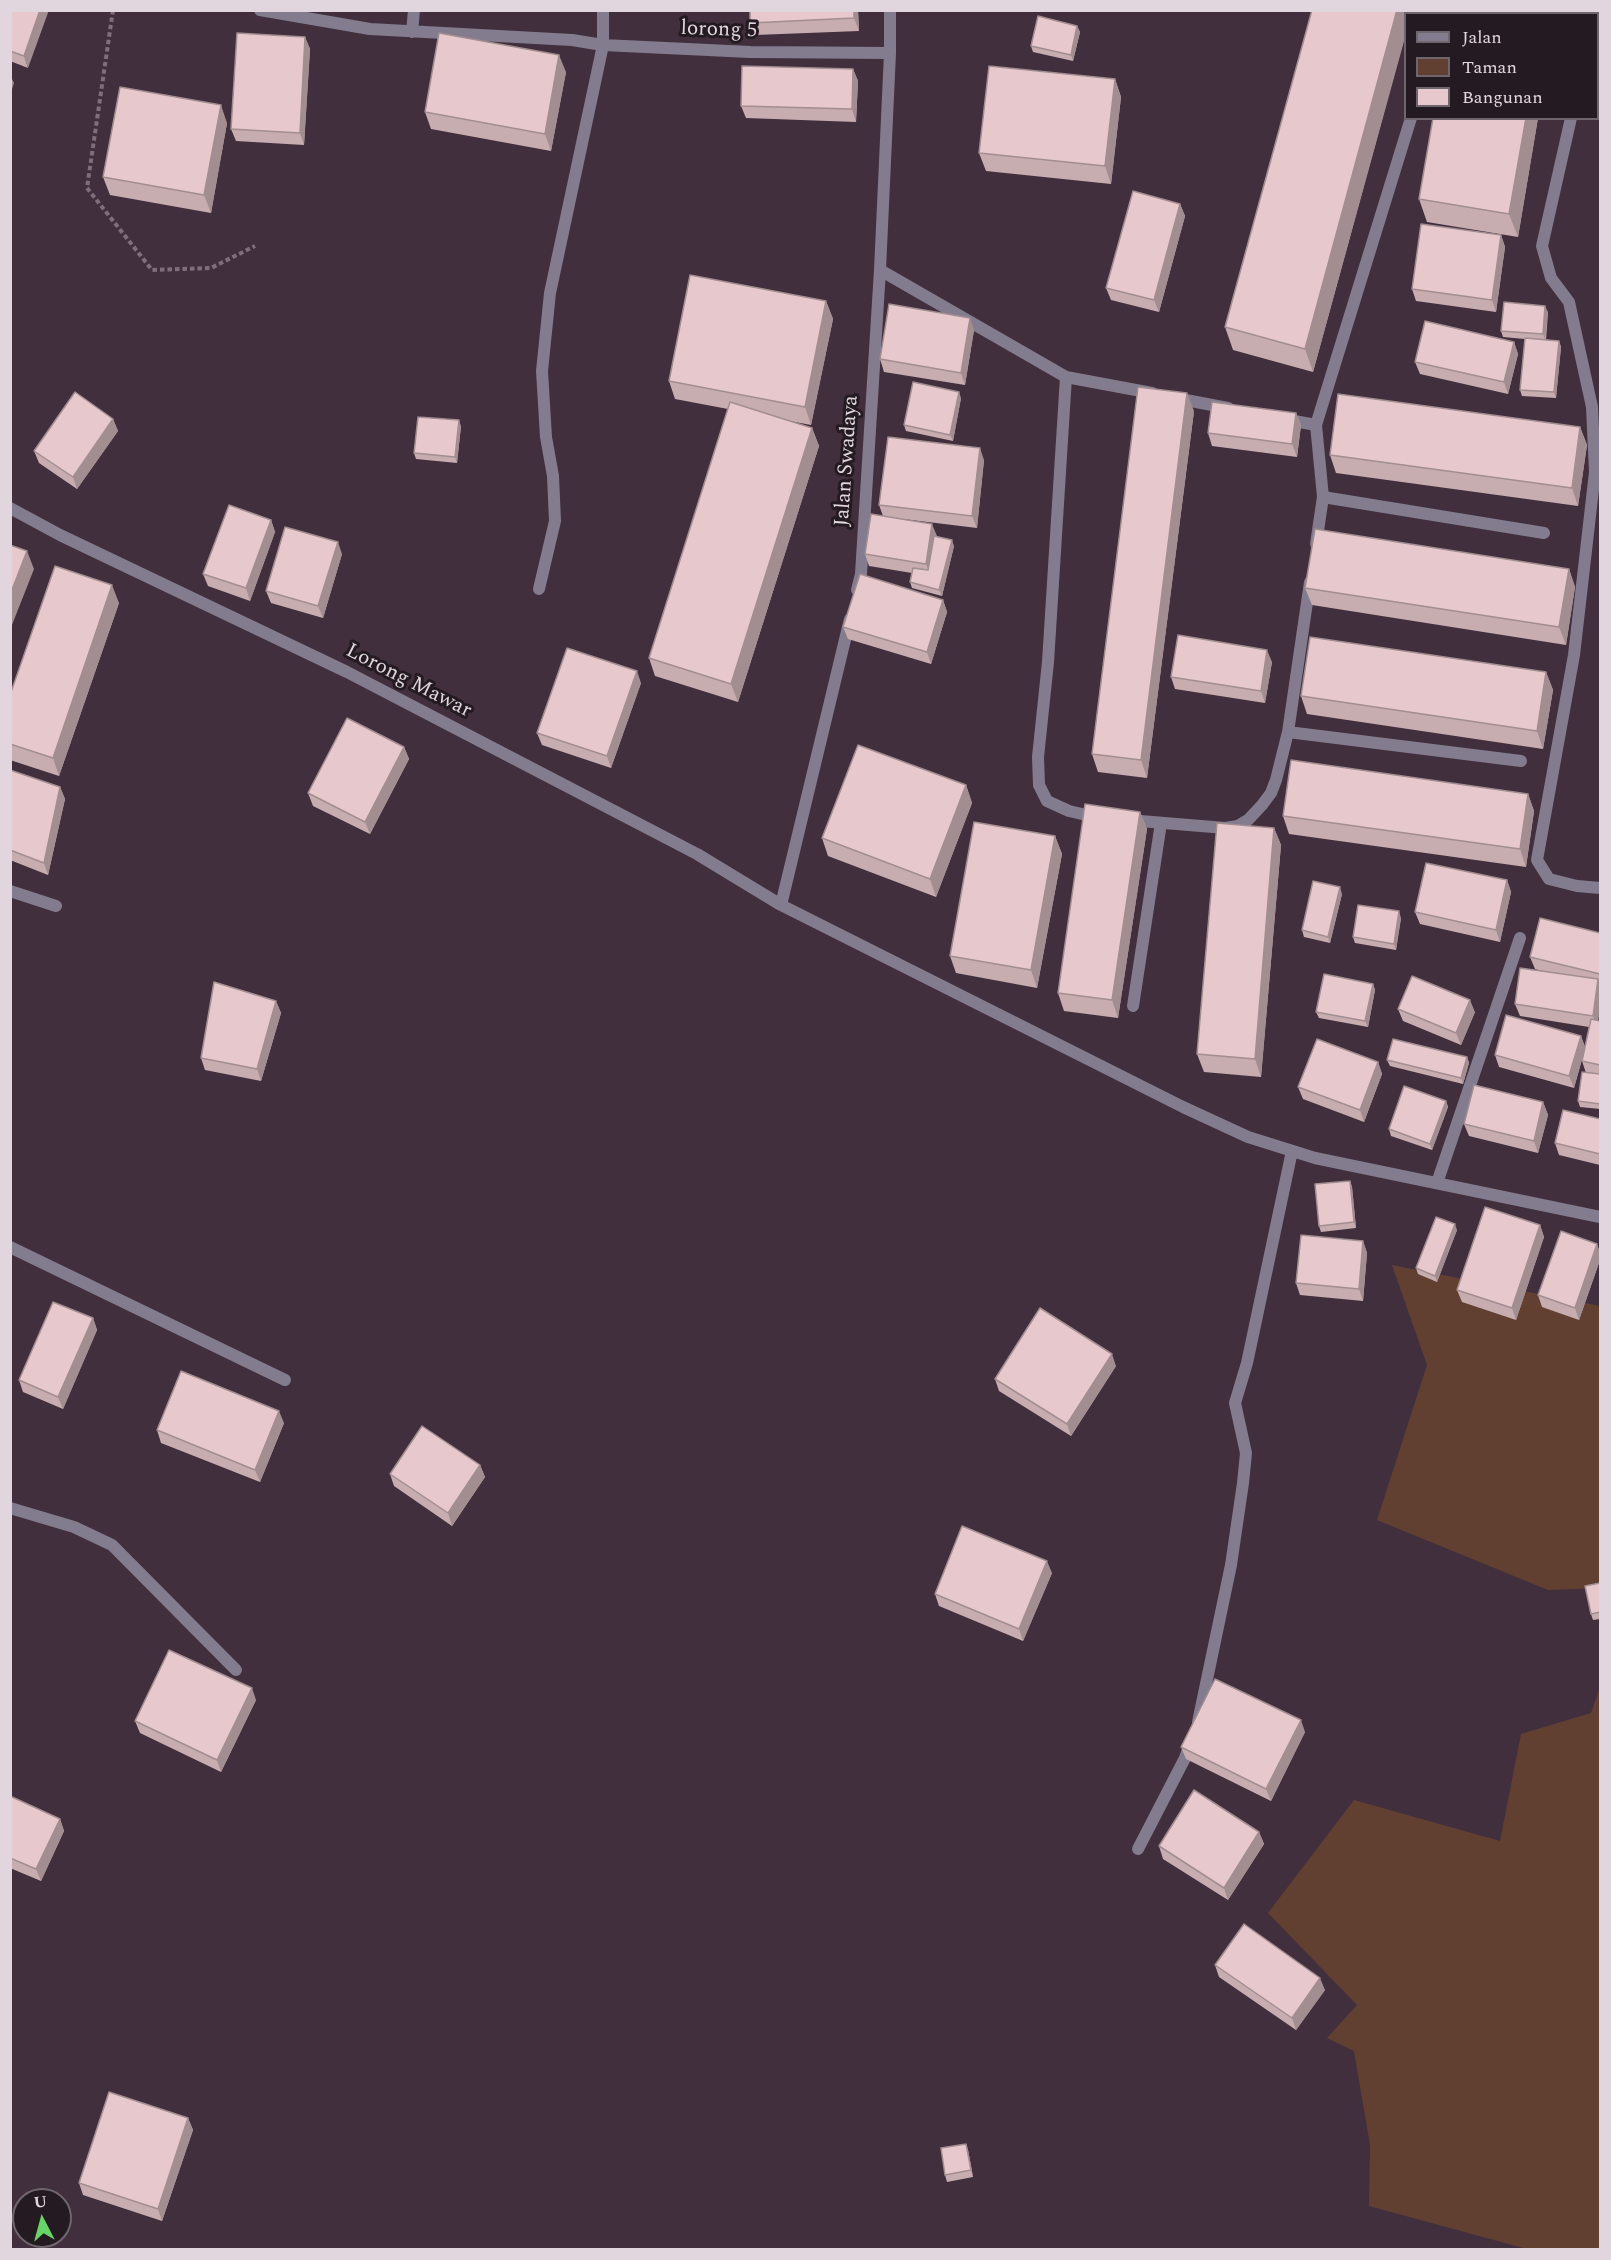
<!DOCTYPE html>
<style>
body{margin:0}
#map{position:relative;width:1611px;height:2260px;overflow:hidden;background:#422f3d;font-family:Spectral,serif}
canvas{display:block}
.frame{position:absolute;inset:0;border:12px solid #e2d6de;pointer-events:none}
.legend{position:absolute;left:1404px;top:12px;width:195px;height:108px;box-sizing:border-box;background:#231b21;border:2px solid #6f666d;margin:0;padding:8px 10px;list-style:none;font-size:18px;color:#e2d6de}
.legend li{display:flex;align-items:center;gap:12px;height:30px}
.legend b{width:30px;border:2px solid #6f666d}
.north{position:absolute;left:12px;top:2188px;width:60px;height:60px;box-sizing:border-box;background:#231b21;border:2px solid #6f666d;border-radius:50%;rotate:354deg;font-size:16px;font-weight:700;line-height:24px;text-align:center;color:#e2d6de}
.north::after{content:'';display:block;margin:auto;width:21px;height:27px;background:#67d465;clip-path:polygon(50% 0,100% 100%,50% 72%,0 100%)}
</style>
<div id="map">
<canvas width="1611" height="2260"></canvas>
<div class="frame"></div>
<ul class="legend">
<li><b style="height:8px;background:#837c8e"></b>Jalan</li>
<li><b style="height:16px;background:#614032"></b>Taman</li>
<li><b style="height:16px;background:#e7c9cd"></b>Bangunan</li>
</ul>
<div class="north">U</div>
</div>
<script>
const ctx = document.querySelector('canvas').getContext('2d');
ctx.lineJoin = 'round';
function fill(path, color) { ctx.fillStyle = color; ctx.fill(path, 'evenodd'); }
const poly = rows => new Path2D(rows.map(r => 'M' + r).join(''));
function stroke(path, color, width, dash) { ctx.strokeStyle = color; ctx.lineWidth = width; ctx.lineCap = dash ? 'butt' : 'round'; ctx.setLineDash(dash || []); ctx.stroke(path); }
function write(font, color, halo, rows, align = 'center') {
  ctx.font = font + ' Spectral,serif'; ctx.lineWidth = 6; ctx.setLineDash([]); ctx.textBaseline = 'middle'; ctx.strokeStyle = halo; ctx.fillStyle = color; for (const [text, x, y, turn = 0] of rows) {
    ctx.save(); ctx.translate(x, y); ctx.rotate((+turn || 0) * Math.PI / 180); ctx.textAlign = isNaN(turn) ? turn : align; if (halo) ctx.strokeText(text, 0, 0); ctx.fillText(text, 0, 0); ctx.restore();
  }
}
fill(poly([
 [1392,1265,1600,1306,1600,1588,1548,1590,1377,1520,1427,1365],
 [1600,1687,1600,2249,1527,2249,1369,2206,1370,2145,1354,2051,1327,2038,1357,2005,1268,1913,1354,1800,1500,1841,1521,1734,1591,1713]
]), '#614032');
stroke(poly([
 [113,10,87,188,152,270,211,268,255,246]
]), '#7f6f7a', 4, [4.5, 3]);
stroke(poly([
 [260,10,370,29,572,40,603,45,750,52,890,53],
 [1434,14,1434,10],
 [1592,14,1593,10],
 [412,32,414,10],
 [1571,118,1542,246,1551,278,1569,302,1592,407,1595,472,1574,655,1537,860,1549,879,1577,886,1600,888],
 [880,270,1066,377,1152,393],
 [1066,377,1048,662,1038,757,1039,785,1047,801,1069,811,1099,818],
 [1175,398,1228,408],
 [1283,419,1316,425,1411,118],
 [1323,497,1544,533],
 [10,508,60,535,347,672,697,854,781,905,1183,1107,1248,1137,1315,1158,1600,1217],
 [1316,544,1323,497,1316,425],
 [539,589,555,521,553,476,546,437,542,371,550,293,603,45,603,10],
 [857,590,861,574,880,270,890,53,890,10],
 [1288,732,1521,761],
 [1128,820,1225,828,1238,826,1248,820,1262,805,1271,793,1276,780,1288,732,1310,582],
 [10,891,56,906],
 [781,905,850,619],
 [1133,1006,1161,823],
 [1437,1183,1520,938],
 [10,1247,285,1380],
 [10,1508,74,1527,112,1545,236,1670],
 [1198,1722,1231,1565,1243,1483,1246,1453,1235,1403,1247,1363,1292,1151],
 [1138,1849,1185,1758,1190,1744]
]), '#837c8e', 12);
fill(poly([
 [10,10,28,68,10,61],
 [858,10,859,31,755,35,750,23],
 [1312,10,1412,10,1313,372,1233,350,1225,327],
 [1077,26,1080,32,1073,61,1033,52,1031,46],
 [305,37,310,49,304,145,236,141,231,129],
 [853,69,858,81,856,122,746,118,741,106],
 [566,72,551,151,431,129,425,112],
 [1115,79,1121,97,1111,184,986,171,979,153],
 [1433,118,1538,118,1518,237,1427,222,1419,199],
 [227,123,211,213,110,195,103,177],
 [1180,204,1185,216,1159,312,1111,300,1106,288],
 [1501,235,1505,247,1496,312,1416,301,1412,289],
 [826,301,833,319,811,425,790,421,812,428,819,446,738,702,655,676,649,658,728,409,675,399,669,381],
 [1548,312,1546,340,1559,341,1561,347,1556,398,1522,396,1520,390,1525,339,1503,337,1501,331],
 [974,330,965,385,884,372,880,359],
 [1514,342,1518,354,1508,394,1420,374,1415,362],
 [961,398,953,441,906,431,904,425],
 [1194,411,1147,778,1098,772,1092,754],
 [1296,413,1301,425,1297,457,1212,446,1208,433],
 [113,419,118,431,77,489,39,463,34,451],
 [461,426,457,463,416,459,414,453],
 [1580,427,1587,445,1578,506,1336,473,1330,455],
 [984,460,977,528,903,519,954,546,942,596,912,588,910,582,912,573,869,566,865,554,883,516,879,505],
 [271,520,275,532,250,601,208,586,203,574],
 [342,554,323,618,271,603,266,591],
 [1569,569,1575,587,1566,645,1312,605,1305,588],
 [943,600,947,612,931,664,848,639,843,627],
 [119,603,59,776,10,760,10,695],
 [1272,662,1265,703,1175,689,1171,677],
 [1546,672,1553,690,1543,749,1307,714,1301,696],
 [641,683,611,768,542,745,537,733],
 [404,747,409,759,370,834,313,806,308,793],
 [10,770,60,787,65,799,48,875,10,860],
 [966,785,972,803,936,897,828,856,822,838],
 [1528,794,1534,811,1526,867,1289,834,1283,816],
 [1140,812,1147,829,1118,1018,1064,1011,1058,993],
 [1274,828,1281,845,1261,1077,1204,1072,1197,1054],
 [1055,836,1062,854,1037,988,956,973,950,956],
 [1507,880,1511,892,1500,942,1420,924,1415,912],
 [1342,894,1330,943,1304,937,1302,930],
 [1401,918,1396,950,1355,943,1353,937],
 [1600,933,1600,1006,1598,1020,1600,1021,1600,1109,1580,1107,1578,1101,1586,1073,1582,1061,1583,1056,1574,1088,1499,1067,1495,1055,1581,1036,1585,1047,1589,1027,1520,1016,1515,1004,1542,971,1535,969,1530,957],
 [1373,984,1375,990,1368,1027,1319,1018,1316,1012],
 [276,1001,281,1013,261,1081,205,1070,201,1058],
 [1398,1009,1475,1012,1461,1045,1403,1021],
 [1467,1057,1469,1063,1463,1084,1390,1066,1387,1060],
 [1378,1062,1382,1074,1364,1122,1303,1099,1298,1087],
 [1446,1101,1448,1107,1432,1150,1391,1136,1389,1129],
 [1543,1102,1548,1115,1538,1153,1469,1136,1464,1124],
 [1600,1119,1600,1165,1559,1155,1555,1143],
 [1350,1181,1352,1187,1356,1228,1321,1232,1319,1226],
 [1540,1225,1544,1237,1516,1320,1462,1302,1457,1290],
 [1457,1230,1437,1282,1418,1274,1416,1268],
 [1363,1241,1367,1253,1363,1301,1300,1295,1296,1283],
 [1597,1244,1600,1253,1600,1260,1579,1320,1542,1307,1538,1295],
 [93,1318,97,1330,63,1409,23,1392,19,1380],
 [1116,1366,1071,1436,999,1391,995,1379],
 [284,1423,260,1482,161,1443,157,1430],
 [480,1465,485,1477,452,1526,394,1486,390,1474],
 [1052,1573,1023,1641,939,1606,935,1594],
 [1600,1583,1600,1619,1593,1620,1591,1614],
 [256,1700,221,1772,140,1733,135,1721],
 [1305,1732,1271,1801,1186,1759,1181,1747],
 [10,1796,60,1819,64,1831,41,1881,10,1868],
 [1259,1832,1264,1844,1228,1900,1163,1859,1159,1846],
 [1215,1965,1325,1990,1296,2030,1219,1977],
 [188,2118,193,2130,162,2221,83,2195,79,2183],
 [966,2144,968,2150,973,2177,947,2182,945,2175]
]), '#c7adb0');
fill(poly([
 [40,10,49,10,28,68,24,56],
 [854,10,858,10,859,31,854,18],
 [1397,10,1412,10,1411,14,1406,14,1406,34,1313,372,1305,349],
 [1544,10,1556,10,1556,14,1544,14],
 [1077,26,1080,32,1073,61,1071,55],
 [305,37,310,49,304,145,300,133],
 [559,55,566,72,551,151,545,134],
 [853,69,858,81,856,122,852,109],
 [10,75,14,83,10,95],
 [1115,79,1121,97,1111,184,1105,166],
 [221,105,227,123,211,213,204,195],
 [1526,118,1538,118,1518,237,1509,214],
 [1180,204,1185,216,1159,312,1154,300],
 [1501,235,1505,247,1496,312,1492,300],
 [826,301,833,319,811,425,805,407],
 [1545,306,1548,312,1545,340,1543,334],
 [970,318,974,330,965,385,961,373],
 [1559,341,1561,347,1556,398,1554,392],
 [1514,342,1518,354,1508,394,1504,382],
 [959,392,961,398,953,441,950,435],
 [1187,393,1194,411,1147,778,1141,760],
 [1296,413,1301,425,1297,457,1292,444],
 [113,419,118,431,77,489,73,477],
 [459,420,461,426,457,463,455,457],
 [1580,427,1587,445,1578,506,1572,488],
 [812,428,819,446,738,702,731,684],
 [980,448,984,460,977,528,972,516],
 [271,520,275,532,250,601,246,588],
 [932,524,937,536,931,576,926,564],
 [952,540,954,546,942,596,939,590],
 [338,542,342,554,323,618,318,606],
 [27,551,34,569,10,630,10,595],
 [1569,569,1575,587,1566,645,1559,627],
 [112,585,119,603,59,776,53,758],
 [943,600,947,612,931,664,927,652],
 [1267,650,1272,662,1265,703,1261,691],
 [637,671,641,683,611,768,607,756],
 [1546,672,1553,690,1543,749,1537,731],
 [404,747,409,759,370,834,365,822],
 [966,785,972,803,936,897,930,879],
 [60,787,65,799,48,875,44,863],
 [1528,794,1534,811,1526,867,1520,849],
 [1140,812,1147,829,1118,1018,1112,1000],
 [1274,828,1281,845,1261,1077,1255,1059],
 [1055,836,1062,854,1037,988,1031,970],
 [1507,880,1511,892,1500,942,1496,930],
 [1340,887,1342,894,1330,943,1328,937],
 [1399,911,1401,918,1396,950,1394,944],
 [1598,979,1600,985,1600,1007,1597,1028,1593,1016],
 [1373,984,1375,990,1368,1027,1365,1021],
 [1470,1000,1475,1012,1461,1045,1456,1033],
 [276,1001,281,1013,261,1081,257,1069],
 [1581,1036,1585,1048,1574,1088,1569,1076],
 [1467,1057,1469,1063,1463,1084,1461,1078],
 [1378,1062,1382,1074,1364,1122,1360,1110],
 [1446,1101,1448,1107,1432,1150,1430,1144],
 [1543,1102,1548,1115,1538,1153,1534,1141],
 [1350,1181,1352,1187,1356,1228,1354,1222],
 [1455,1224,1457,1230,1437,1282,1435,1276],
 [1540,1225,1544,1237,1516,1320,1512,1308],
 [1363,1241,1367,1253,1363,1301,1359,1289],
 [1597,1244,1600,1253,1600,1260,1579,1320,1575,1308],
 [93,1318,97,1330,63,1409,58,1397],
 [1112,1354,1116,1366,1071,1436,1067,1424],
 [279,1411,284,1423,260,1482,255,1470],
 [480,1465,485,1477,452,1526,448,1513],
 [1047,1561,1052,1573,1023,1641,1019,1629],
 [252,1688,256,1700,221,1772,217,1760],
 [1301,1720,1305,1732,1271,1801,1266,1789],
 [60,1819,64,1831,41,1881,36,1869],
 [1259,1832,1264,1844,1228,1900,1224,1888],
 [1320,1978,1325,1990,1296,2030,1292,2018],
 [188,2118,193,2130,162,2221,158,2209],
 [966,2144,968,2150,973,2177,971,2170]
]), '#a28d90');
const building = poly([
 [10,10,40,10,24,56,10,51,10,10],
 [750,10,854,10,854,18,750,23,750,10],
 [1312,10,1397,10,1305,349,1225,327,1312,10],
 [1451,10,1544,10,1544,14,1451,14,1451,10],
 [1038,16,1077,26,1071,55,1031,46,1038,16],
 [237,33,305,37,300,133,231,129,237,33],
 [439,33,559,55,545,134,425,112,439,33],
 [742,66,853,69,852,109,741,106,742,66],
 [989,66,1115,79,1105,166,979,153,989,66],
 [120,87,221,105,204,195,103,177,120,87],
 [1433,118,1526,118,1509,214,1419,199,1433,118],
 [1133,191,1180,204,1154,300,1106,288,1133,191],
 [1421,224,1501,235,1492,300,1412,289,1421,224],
 [690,275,826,301,805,407,669,381,690,275],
 [1504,302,1545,306,1543,334,1501,331,1504,302],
 [889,304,970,318,961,373,880,359,889,304],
 [1425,321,1514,342,1504,382,1415,362,1425,321],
 [1525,338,1559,341,1554,392,1520,390,1525,338],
 [913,382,959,392,950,435,904,425,913,382],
 [1138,387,1187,393,1141,760,1092,754,1138,387],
 [75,392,113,419,73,477,34,451,75,392],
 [1338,394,1580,427,1572,488,1330,455,1338,394],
 [730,402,812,428,731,684,649,658,730,402],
 [1212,402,1296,413,1292,444,1208,433,1212,402],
 [418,417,459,420,455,457,414,453,418,417],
 [888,437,980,448,972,516,879,505,888,437],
 [229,505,271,520,246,588,203,574,229,505],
 [871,514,932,524,926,564,865,554,871,514],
 [285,527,338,542,318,606,266,591,285,527],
 [1315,529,1569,569,1559,627,1305,588,1315,529],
 [934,536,952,540,939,590,910,582,913,568,928,570,934,536],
 [10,545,27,551,10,595,10,545],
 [55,566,112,585,53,758,10,744,10,695,55,566],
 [860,574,943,600,927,652,843,627,860,574],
 [1178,635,1267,650,1261,691,1171,677,1178,635],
 [1310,637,1546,672,1537,731,1301,696,1310,637],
 [567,648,637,671,607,756,537,733,567,648],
 [347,718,404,747,365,822,308,793,347,718],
 [858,745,966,785,930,879,822,838,858,745],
 [1291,760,1528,794,1520,849,1283,816,1291,760],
 [10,770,60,787,44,863,10,850,10,770],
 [1085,804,1140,812,1112,1000,1058,993,1085,804],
 [974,822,1055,836,1031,970,950,956,974,822],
 [1217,823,1274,828,1255,1059,1197,1054,1217,823],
 [1426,863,1507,880,1496,930,1415,912,1426,863],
 [1313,881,1340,887,1328,937,1302,930,1313,881],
 [1358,905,1399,911,1394,944,1353,937,1358,905],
 [1540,918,1600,933,1600,974,1530,957,1540,918],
 [1520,968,1598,979,1593,1016,1515,1004,1520,968],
 [1324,974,1373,984,1365,1021,1316,1012,1324,974],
 [1412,976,1470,1000,1456,1033,1398,1009,1412,976],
 [214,982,276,1001,257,1069,201,1058,214,982],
 [1506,1015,1581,1036,1569,1076,1495,1055,1506,1015],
 [1591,1019,1600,1021,1600,1065,1582,1061,1591,1019],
 [1317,1039,1378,1062,1360,1110,1298,1087,1317,1039],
 [1393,1039,1467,1057,1461,1078,1387,1060,1393,1039],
 [1582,1072,1600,1074,1600,1104,1578,1101,1582,1072],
 [1474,1085,1543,1102,1534,1141,1464,1124,1474,1085],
 [1404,1086,1446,1101,1430,1144,1389,1129,1404,1086],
 [1563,1110,1600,1119,1600,1154,1555,1143,1563,1110],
 [1350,1181,1354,1222,1319,1226,1315,1184,1350,1181],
 [1485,1207,1540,1225,1512,1308,1457,1290,1485,1207],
 [1436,1217,1455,1224,1435,1276,1416,1268,1436,1217],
 [1561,1231,1597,1244,1575,1308,1538,1295,1561,1231],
 [1301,1235,1363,1241,1359,1289,1296,1283,1301,1235],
 [53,1302,93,1318,58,1397,19,1380,53,1302],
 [1040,1308,1112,1354,1067,1424,995,1379,1040,1308],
 [181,1371,279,1411,255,1470,157,1430,181,1371],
 [422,1426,480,1465,448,1513,390,1474,422,1426],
 [962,1526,1047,1561,1019,1629,935,1594,962,1526],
 [1600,1583,1600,1612,1591,1614,1585,1586,1600,1583],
 [169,1650,252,1688,217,1760,135,1721,169,1650],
 [1215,1679,1301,1720,1266,1789,1181,1747,1215,1679],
 [1194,1790,1259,1832,1224,1888,1159,1846,1194,1790],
 [10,1796,60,1819,36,1869,10,1858,10,1796],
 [1244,1924,1320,1978,1292,2018,1215,1965,1244,1924],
 [109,2092,188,2118,158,2209,79,2183,109,2092],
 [966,2144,971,2170,945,2175,941,2148,966,2144]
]);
fill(building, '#e7c9cd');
stroke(building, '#a28d90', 1.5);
write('21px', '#e2d6de', '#231b21', [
 ["lorong 5",719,31,2],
 ["Jalan Swadaya",848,461,-86],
 ["Lorong Mawar",408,682,27]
]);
</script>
